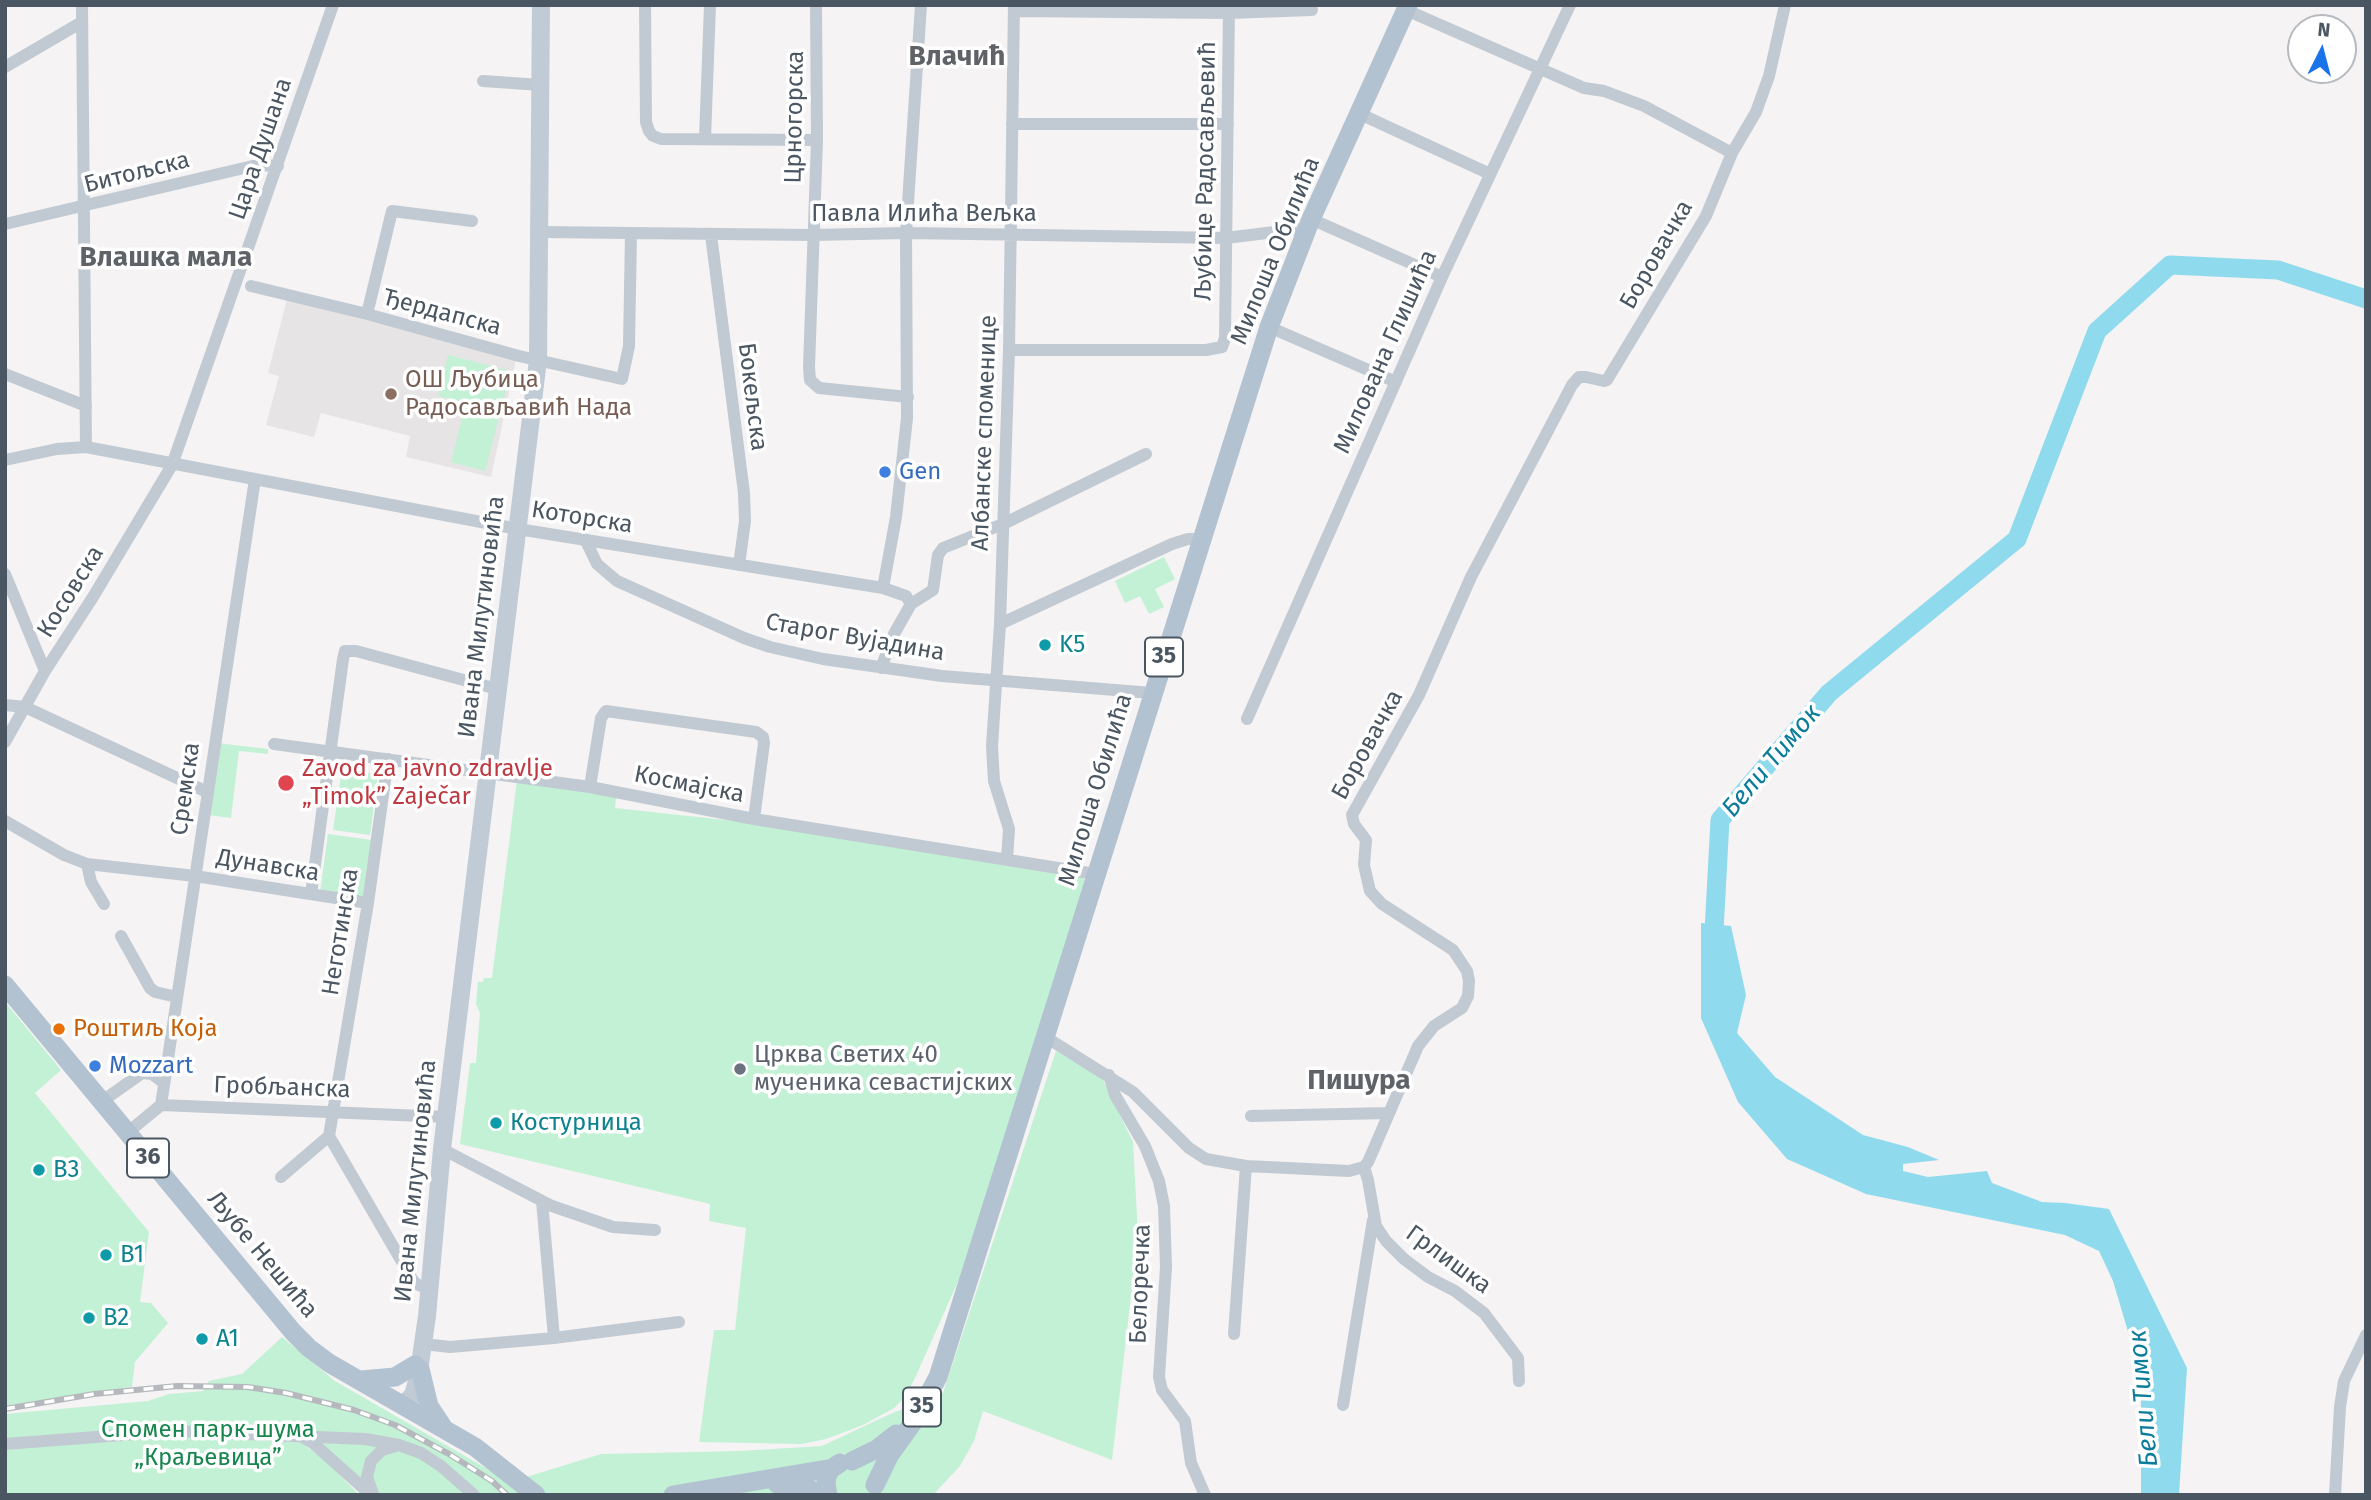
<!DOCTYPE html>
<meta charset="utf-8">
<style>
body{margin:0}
#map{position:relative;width:2371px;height:1500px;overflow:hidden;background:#f5f3f3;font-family:"Fira Sans",sans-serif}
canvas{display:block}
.frame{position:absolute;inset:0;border:7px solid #4a5661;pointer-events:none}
.north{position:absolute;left:2287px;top:14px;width:70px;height:70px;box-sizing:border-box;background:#fff;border:2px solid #b7bbc0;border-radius:50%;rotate:6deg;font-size:19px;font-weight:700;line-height:28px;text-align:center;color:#4a5661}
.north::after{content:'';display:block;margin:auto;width:24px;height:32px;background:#1a73e8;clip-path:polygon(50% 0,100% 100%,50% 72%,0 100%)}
</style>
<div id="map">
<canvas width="2371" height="1500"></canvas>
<div class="frame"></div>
<div class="north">N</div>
</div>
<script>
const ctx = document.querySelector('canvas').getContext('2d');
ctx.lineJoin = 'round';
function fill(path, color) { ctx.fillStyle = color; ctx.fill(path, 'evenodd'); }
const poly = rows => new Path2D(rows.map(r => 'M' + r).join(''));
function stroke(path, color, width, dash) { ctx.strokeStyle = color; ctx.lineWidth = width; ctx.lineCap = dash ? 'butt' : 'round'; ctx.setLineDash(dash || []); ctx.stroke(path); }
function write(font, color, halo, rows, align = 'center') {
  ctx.font = font + ' "Fira Sans",sans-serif'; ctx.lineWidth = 7; ctx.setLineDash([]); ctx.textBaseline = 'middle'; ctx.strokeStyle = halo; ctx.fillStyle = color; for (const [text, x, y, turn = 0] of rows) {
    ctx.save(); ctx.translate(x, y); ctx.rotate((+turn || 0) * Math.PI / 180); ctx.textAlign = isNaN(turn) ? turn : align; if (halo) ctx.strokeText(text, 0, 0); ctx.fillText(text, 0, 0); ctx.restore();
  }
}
fill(poly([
 [287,299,516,360,491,477,406,457,410,436,321,413,314,437,266,425,279,376,268,373]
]), '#e6e4e5');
fill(poly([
 [448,355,511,371,485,471,451,462,466,403,438,396],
 [1164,557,1175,579,1155,589,1164,607,1149,614,1140,596,1125,603,1115,581],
 [217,743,268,749,268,754,239,751,231,818,208,815],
 [342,769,378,774,370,835,333,830],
 [517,780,616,797,615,808,735,821,1082,877,1086,881,960,1277,915,1378,905,1397,894,1408,863,1425,826,1439,802,1444,699,1442,714,1330,735,1330,746,1228,709,1221,710,1204,460,1144,470,1063,476,1063,480,1013,476,1004,478,982,483,982,484,978,492,978],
 [328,834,372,840,364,899,320,893],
 [5,1002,61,1070,35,1093,149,1232,140,1302,151,1303,168,1323,135,1362,132,1387,5,1406],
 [1056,1051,1102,1078,1133,1142,1138,1236,1112,1460,983,1411,974,1441,960,1466,933,1495,372,1495,356,1474,302,1443,327,1462,359,1495,5,1495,5,1414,148,1401,169,1394,203,1391,209,1381,242,1374,282,1337,335,1381,510,1482,601,1454,740,1451,822,1446,888,1415,943,1393]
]), '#c3f1d5');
fill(poly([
 [1701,923,1731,926,1746,995,1737,1033,1775,1077,1863,1135,1908,1147,1939,1160,1903,1164,1903,1171,1928,1177,1987,1171,1992,1183,2042,1202,2065,1203,2109,1209,2187,1368,2179,1495,2141,1495,2141,1375,2113,1281,2099,1251,2065,1235,1866,1194,1787,1159,1738,1102,1701,1018]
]), '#90daee');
stroke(poly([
 [1713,950,1720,820,1829,693,2017,539,2097,331,2170,265,2278,270,2366,299]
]), '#90daee', 19);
stroke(poly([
 [82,5,86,447],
 [645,5,646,122,649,131,653,136,661,139,817,140],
 [816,5,817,140,809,367,810,380,819,388,908,397],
 [1406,10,1584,88,1604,91,1644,106,1732,153],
 [1014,11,1229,13,1312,10],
 [5,67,82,22],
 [483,81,541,85],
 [1360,114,1490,174],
 [1012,124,1228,124],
 [705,138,710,5],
 [1311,219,1442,277],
 [5,224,257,165,278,166],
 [541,232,813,235,906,233,1226,238,1307,228],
 [711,235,744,493,745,521,739,565],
 [251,286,367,314,519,356,622,379,629,346,631,233],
 [367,314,392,211,472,221],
 [1269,327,1396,382],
 [1009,350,1206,350,1222,347,1225,338,1229,5],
 [5,374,86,406],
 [5,460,57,449,86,447,518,529,883,588,906,596,911,604,894,634,881,668],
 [585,539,597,564,617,581,744,638,770,647,823,659,942,676,1152,693],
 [5,574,45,671],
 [883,588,896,517,907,418,906,233,921,5],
 [911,604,933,590,938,555,943,548,1003,524,1146,454],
 [1000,624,1172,544,1188,539,1201,539],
 [5,705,25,707,207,792],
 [1247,719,1442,277,1570,5],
 [5,742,45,671,93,597,172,465,333,5],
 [274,744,590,787,754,819,1095,874],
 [388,759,368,903,329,1136,412,1279,416,1284,429,1289],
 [590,787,601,718,606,711,756,732,763,737,764,743,754,819],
 [5,821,64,855,87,864,195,876,368,903],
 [1007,859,1009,829,994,781,992,746,1000,624,1009,350,1014,5],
 [87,864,91,882,104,904],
 [311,894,343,659,345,651,356,651,497,689],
 [121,936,150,988,155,992,177,997],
 [1044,1036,1133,1092,1189,1148,1206,1159,1246,1166,1349,1171,1364,1167,1368,1162,1418,1046,1434,1026,1462,1008,1468,996,1469,981,1467,971,1453,950,1382,904,1370,891,1364,865,1366,840,1354,824,1352,815,1419,695,1471,577,1572,385,1579,377,1586,377,1604,381,1607,380,1706,216,1732,153,1756,112,1769,76,1785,5],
 [1109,1075,1115,1095,1145,1146,1159,1181,1164,1206,1166,1267,1159,1377,1162,1390,1185,1421,1191,1463,1205,1495],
 [101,1102,142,1073,152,1074,164,1083],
 [161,1105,255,479],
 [1251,1116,1389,1113],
 [127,1133,161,1105,446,1117],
 [442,1149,552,1206,613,1227,655,1230],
 [1364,1167,1368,1180,1376,1226,1386,1241,1404,1259,1428,1277,1455,1291,1484,1313,1518,1358,1519,1381],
 [281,1177,329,1136],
 [542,1201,554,1338],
 [1234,1334,1246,1166],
 [423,1344,450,1347,554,1338,679,1322],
 [1343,1405,1373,1220],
 [302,1437,313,1443,371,1495],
 [5,1444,174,1431,365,1439,399,1445,421,1453,441,1466,474,1495],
 [373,1494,367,1477,371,1461,382,1450,396,1446],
 [2335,1495,2340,1407,2344,1381,2366,1335]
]), '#c1cad2', 12);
stroke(poly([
 [403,1405,413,1395,418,1378,427,1316,442,1149,538,360,541,5]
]), '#c1cbd6', 18);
stroke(poly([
 [5,985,293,1332,309,1348,329,1363,475,1447,536,1495],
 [420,1369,429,1406,443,1427],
 [361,1380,395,1377,415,1365],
 [852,1461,877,1449,896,1434],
 [777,1484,799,1486,824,1495],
 [875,1485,889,1456,914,1421,938,1377,1269,327,1311,219,1408,5],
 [673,1495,833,1468],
 [828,1495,826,1484,827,1476,831,1469,840,1463]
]), '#b3c2d1', 19);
const rail = poly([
 [5,1409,94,1394,177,1386,248,1387,286,1393,354,1410,395,1425,449,1454,492,1481,507,1495]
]);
stroke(rail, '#b5b8bd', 6);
stroke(rail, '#fff', 3.5, [10]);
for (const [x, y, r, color] of [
 [391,394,7,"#8d6e63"],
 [885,472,7,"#3f7fe0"],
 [1045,645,7,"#0f9aa8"],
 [286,783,9,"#e0444e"],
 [59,1029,7,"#e8710a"],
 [95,1066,7,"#3f7fe0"],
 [740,1069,7,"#6b7280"],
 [496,1123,7,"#0f9aa8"],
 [39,1170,7,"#0f9aa8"],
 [106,1255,7,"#0f9aa8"],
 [89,1318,7,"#0f9aa8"],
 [202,1339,7,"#0f9aa8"]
]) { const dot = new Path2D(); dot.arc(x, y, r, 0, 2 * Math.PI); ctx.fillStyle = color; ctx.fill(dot); stroke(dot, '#fff', 2.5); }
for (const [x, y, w] of [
 [1164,657,38],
 [148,1158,42],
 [922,1407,38]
]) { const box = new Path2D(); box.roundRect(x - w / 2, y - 19.5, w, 39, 5); ctx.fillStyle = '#fff'; ctx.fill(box); stroke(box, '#4a5661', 2); }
write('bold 23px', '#4a5661', null, [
 ["35",1164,657],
 ["36",148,1158],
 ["35",922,1407]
]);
write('24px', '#4a5661', '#fff', [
 ["Црногорска",795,117,-89],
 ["Цара Душана",261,149,-71],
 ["Љубице Радосављевић",1206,171,-89],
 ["Битољска",137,173,-14],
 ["Павла Илића Вељка",924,214],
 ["Милоша Обилића",1276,251,-68],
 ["Боровачка",1657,255,-60],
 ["Ђердапска",442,313,15],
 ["Милована Глишића",1386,352,-66],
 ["Бокељска",752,397,83],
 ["Албанске споменице",985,433,-88],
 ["Которска",582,518,9],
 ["Косовска",71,592,-58],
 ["Ивана Милутиновића",482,617,-83],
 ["Старог Вујадина",855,638,10],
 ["Боровачка",1368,745,-61],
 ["Космајска",689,785,11],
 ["Сремска",186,789,-82],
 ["Милоша Обилића",1096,790,-73],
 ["Дунавска",268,866,9],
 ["Неготинска",341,932,-81],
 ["Гробљанска",282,1088,2],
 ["Ивана Милутиновића",416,1181,-84],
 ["Љубе Нешића",262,1255,50],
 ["Грлишка",1448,1260,36],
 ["Белоречка",1141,1284,-88]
]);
write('24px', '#785e54', '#fff', [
 ["ОШ Љубица",405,380],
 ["Радосављавић Нада",405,408]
], 'left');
write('24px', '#366cbe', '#fff', [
 ["Gen",899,472],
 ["Mozzart",109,1066]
], 'left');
write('24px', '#0d838f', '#fff', [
 ["K5",1059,645],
 ["Костурница",510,1123],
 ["B3",53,1170],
 ["B1",120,1255],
 ["B2",103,1318],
 ["A1",216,1339]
], 'left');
write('24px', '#be3a42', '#fff', [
 ["Zavod za javno zdravlje",302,769],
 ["„Timok” Zaječar",302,797]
], 'left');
write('24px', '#c56008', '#fff', [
 ["Роштиљ Која",73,1029]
], 'left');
write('24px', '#5b616d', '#fff', [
 ["Црква Светих 40",754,1055],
 ["мученика севастијских",754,1083]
], 'left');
write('24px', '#17864f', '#fff', [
 ["Спомен парк-шума",208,1430],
 ["„Краљевица”",208,1458]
]);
write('italic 26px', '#0c7c9b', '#fff', [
 ["Бели Тимок",1772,761,-50],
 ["Бели Тимок",2144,1398,-95]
]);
write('bold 28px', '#5f6368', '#fff', [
 ["Влачић",957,57],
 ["Влашка мала",166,258],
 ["Пишура",1359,1081]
]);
</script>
